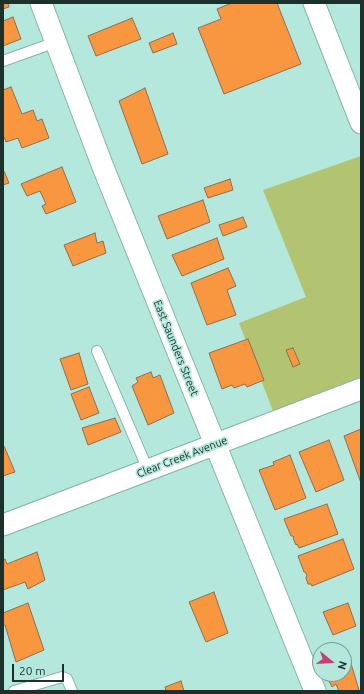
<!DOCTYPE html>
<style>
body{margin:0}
#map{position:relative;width:364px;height:694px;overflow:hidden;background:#b5e8dc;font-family:Ubuntu,sans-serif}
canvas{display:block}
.frame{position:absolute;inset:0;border:4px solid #1c302c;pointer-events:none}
.north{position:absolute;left:312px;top:642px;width:40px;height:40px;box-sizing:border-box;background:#b5e8dc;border:1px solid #789e96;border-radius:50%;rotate:108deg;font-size:11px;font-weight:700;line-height:16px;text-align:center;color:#1c302c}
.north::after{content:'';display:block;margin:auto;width:14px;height:18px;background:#c83f78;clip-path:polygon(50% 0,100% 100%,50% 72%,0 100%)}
.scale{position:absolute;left:12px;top:664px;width:52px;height:18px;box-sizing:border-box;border:2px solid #1c302c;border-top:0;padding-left:5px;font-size:12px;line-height:14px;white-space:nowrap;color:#1c302c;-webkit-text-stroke:3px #b5e8dc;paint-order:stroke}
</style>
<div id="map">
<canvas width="364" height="694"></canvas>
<div class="frame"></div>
<div class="north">N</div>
<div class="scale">20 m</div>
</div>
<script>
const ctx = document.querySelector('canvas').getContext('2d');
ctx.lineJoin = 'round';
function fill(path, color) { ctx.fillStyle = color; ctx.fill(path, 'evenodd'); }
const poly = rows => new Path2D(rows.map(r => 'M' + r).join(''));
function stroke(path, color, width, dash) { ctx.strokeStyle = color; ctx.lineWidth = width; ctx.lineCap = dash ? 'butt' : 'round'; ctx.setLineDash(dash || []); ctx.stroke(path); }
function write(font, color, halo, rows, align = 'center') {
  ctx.font = font + ' Ubuntu,sans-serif'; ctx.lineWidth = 3.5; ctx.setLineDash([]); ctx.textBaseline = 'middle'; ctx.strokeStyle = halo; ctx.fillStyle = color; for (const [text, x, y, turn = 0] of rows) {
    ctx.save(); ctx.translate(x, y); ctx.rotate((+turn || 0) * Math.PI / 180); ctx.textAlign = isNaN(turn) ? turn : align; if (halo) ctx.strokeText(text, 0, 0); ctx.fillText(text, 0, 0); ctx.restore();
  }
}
fill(poly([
 [361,156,361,377,273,411,239,323,306,297,263,190]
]), '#b2c471');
const building = poly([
 [3,3,8,3,9,7,3,9,3,3],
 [232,3,277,3,301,64,224,94,198,28,221,19,217,9,232,3],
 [13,17,21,39,3,46,3,21,13,17],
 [132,18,141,39,96,56,88,36,132,18],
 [173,33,177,44,153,53,149,43,173,33],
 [11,87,22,114,33,110,37,121,42,119,49,138,22,148,18,138,6,142,3,135,3,90,11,87],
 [145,88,168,154,142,164,119,101,145,88],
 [62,167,76,202,46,214,42,206,46,204,40,191,27,196,21,184,62,167],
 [3,171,4,171,9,183,3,185,3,171],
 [230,179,233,190,208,198,204,188,230,179],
 [203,200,210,222,167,239,158,216,203,200],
 [243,217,247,227,223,236,219,225,243,217],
 [95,233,97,243,103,241,106,253,73,266,64,245,95,233],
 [217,238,224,259,182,276,172,255,217,238],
 [228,268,236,286,227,290,236,315,207,325,191,283,228,268],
 [248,339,264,380,247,387,245,384,234,388,232,385,222,389,209,353,248,339],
 [293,348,300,364,293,367,286,350,293,348],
 [79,353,88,384,71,390,60,359,79,353],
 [151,372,153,378,160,375,174,413,148,425,132,386,138,382,136,378,151,372],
 [89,387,99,413,81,420,71,394,89,387],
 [115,418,121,432,88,445,82,428,115,418],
 [361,429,361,483,344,436,361,429],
 [329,440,344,480,316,492,299,452,329,440],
 [3,446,4,446,15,472,3,476,3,446],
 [290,455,306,498,275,510,259,470,274,465,273,462,290,455],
 [327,504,338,534,299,548,297,544,296,545,293,538,294,537,293,536,291,536,284,519,327,504],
 [343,539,354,569,312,586,311,584,308,584,306,578,307,575,305,572,304,572,298,556,343,539],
 [37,552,45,580,28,589,25,582,3,590,3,560,5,559,7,564,37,552],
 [214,592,228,633,206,642,189,602,214,592],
 [28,603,44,650,16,662,5,625,3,626,3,613,28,603],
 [348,603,356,626,333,635,323,612,348,603],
 [349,657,359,690,355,691,339,691,336,684,332,687,327,677,333,674,344,674,344,659,349,657],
 [181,681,184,691,166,691,165,687,181,681]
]);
fill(building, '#f8973f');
stroke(building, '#8e6d55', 1);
const lane = poly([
 [3,61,56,42],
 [97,351,148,470],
 [14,691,62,677,67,679,72,691]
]);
const street = poly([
 [41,3,103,167,315,691],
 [314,3,361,123],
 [3,525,361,389]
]);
stroke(lane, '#83b5a9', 12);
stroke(street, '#83b5a9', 23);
stroke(lane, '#fff', 10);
stroke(street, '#fff', 21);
write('11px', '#1c302c', '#b5e8dc', [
 ["East Saunders Street",176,348,68],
 ["Clear Creek Avenue",182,457,-21]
]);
</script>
